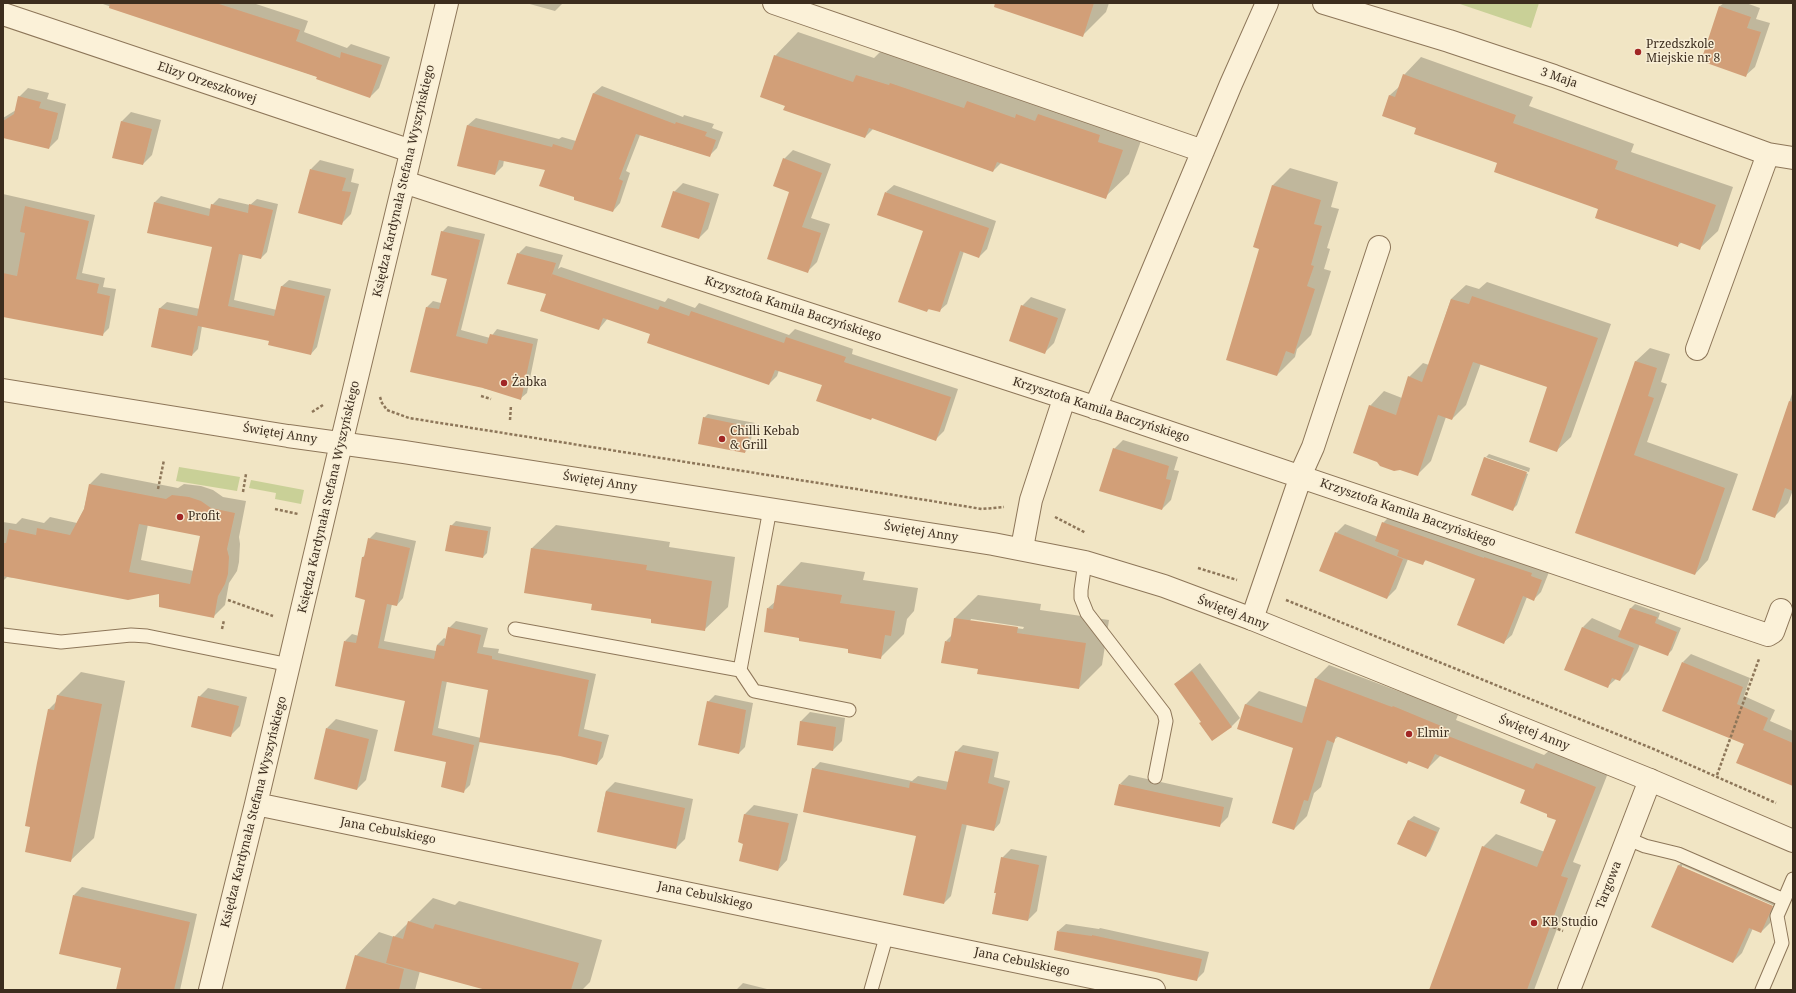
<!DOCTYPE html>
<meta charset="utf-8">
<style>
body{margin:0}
#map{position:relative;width:1796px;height:993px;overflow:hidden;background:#f1e5c4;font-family:"Noto Serif",serif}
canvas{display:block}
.frame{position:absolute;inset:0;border:4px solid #3c2d1e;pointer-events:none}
</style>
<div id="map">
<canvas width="1796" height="993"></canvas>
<div class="frame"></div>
</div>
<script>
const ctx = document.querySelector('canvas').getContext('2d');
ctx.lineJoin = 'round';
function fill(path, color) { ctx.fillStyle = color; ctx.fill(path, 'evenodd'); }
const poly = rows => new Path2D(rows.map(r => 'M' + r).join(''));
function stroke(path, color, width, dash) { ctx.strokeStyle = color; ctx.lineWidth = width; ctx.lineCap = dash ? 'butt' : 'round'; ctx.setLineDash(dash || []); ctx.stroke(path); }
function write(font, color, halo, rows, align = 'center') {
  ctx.font = font + ' "Noto Serif",serif'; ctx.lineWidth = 3; ctx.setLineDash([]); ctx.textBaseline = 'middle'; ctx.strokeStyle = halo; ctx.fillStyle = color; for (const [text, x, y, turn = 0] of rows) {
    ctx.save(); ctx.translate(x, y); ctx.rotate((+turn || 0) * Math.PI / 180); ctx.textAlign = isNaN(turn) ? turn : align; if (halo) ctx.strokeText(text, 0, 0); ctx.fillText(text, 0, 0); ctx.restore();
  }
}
fill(poly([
 [1457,3,1539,3,1531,28],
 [179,467,240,477,237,491,176,481],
 [251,480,304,490,301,504,275,499,276,493,249,488]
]), '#c9d097');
fill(poly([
 [100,3,253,3,308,21,304,32,347,48,351,44,390,57,379,88,370,97,318,77],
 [526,3,563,3,555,11],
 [1025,3,1109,3,1106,12,1082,36],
 [1724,3,1746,3,1760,8,1756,19,1770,23,1755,67,1745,76,1720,6],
 [798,32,874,58,880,52,1146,127,1129,174,1105,197,1002,162,993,171,873,129,865,137,786,105,775,56],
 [1421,57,1533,97,1529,106,1634,144,1631,152,1733,187,1718,231,1700,248,1682,242,1677,246,1499,162,1417,128,1383,115,1390,95,1400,86,1404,75],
 [602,86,683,117,684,115,714,124,712,128,723,132,717,148,709,156,640,135,626,171,630,173,620,203,613,211,576,197,546,169,504,160,503,166,495,174,458,165,468,125,476,118,559,139,562,137,576,141,594,93],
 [28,88,49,93,47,99,66,104,58,139,49,148,3,135,3,118,16,110,19,97],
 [131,112,161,120,152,155,143,164,113,157,122,121],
 [793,150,831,164,811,218,830,224,817,262,808,271,784,159],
 [320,160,354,169,351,182,359,184,351,214,342,223,311,169],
 [1290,168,1338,182,1331,207,1339,209,1327,248,1330,249,1324,269,1331,271,1311,335,1297,349,1295,357,1277,375,1261,248,1273,185],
 [683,183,719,194,708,229,699,238,674,192],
 [894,185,996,221,987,249,979,257,964,251,947,304,939,311,930,308,927,311,925,230,886,192],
 [3,194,95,215,82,273,105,278,103,287,116,289,109,328,102,335,3,315],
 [161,196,211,209,212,205,219,198,250,205,257,199,278,204,267,252,261,258,243,254,234,300,277,310,282,286,289,280,331,289,317,347,311,354,270,340,202,326,198,349,192,355,152,346,160,308,167,302,200,309,213,247,154,203],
 [448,226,485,234,461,330,490,338,497,329,538,339,527,393,521,398,483,388,427,307,433,301,441,303,448,278,442,232],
 [526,246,563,255,558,269,561,267,665,302,668,298,695,308,699,303,789,335,795,329,853,349,852,354,958,389,944,431,936,439,823,385,779,370,777,376,769,384,651,334,608,318,599,329,547,293,518,254],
 [1487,282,1611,324,1571,437,1556,451,1549,386,1481,363,1466,405,1452,419,1446,417,1431,461,1417,475,1370,406,1384,391,1402,398,1409,377,1423,363,1429,365,1451,299,1466,285,1479,289],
 [1031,297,1066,309,1054,343,1045,352,1022,306],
 [1650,348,1670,354,1661,382,1667,384,1647,442,1738,474,1708,560,1695,574,1576,532,1636,361],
 [1793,391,1793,490,1788,503,1774,517,1753,510],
 [708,414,755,423,749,448,745,452,704,418],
 [1123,440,1178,457,1174,470,1179,471,1171,500,1162,509,1114,449],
 [1489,454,1530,468,1529,472,1486,457],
 [1486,457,1486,459,1528,474,1517,505,1513,509,1485,458],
 [101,473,178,488,184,484,201,486,213,490,223,497,246,501,239,537,240,544,239,562,237,571,229,583,225,605,213,617,160,592,7,577,3,581,3,522,16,524,22,518,44,523,50,517,77,523,84,509,90,484],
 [148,524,201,535,194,571,141,560],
 [1391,515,1549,572,1541,592,1534,599,1527,597,1512,635,1504,642,1476,578,1427,559,1422,564,1408,559,1396,589,1387,598,1336,533,1345,524,1378,537,1383,523],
 [456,521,491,527,487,553,483,557,451,526],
 [556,525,670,542,669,547,735,557,728,607,704,630,593,603,525,592,532,548],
 [376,532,416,541,403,598,397,605,392,604,384,641,436,651,437,645,444,638,446,639,449,628,456,621,488,628,483,647,499,649,498,653,596,674,584,729,609,735,603,757,597,764,560,755,480,741,470,785,463,792,447,761,407,700,345,641,352,634,359,636,367,599,363,557,365,555,369,539],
 [447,681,489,689,481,738,438,728],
 [801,562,865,572,863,580,918,588,914,611,907,619,904,634,881,657,800,637,768,608,776,601,778,586],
 [978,595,1041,604,1040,610,1109,620,1102,665,1079,688,980,668,946,641,952,635,955,618],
 [971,619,1024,627,1023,629,970,621],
 [1635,604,1660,613,1658,619,1681,628,1672,650,1667,655,1640,644,1629,671,1620,680,1616,679,1607,687,1583,627,1592,618,1622,631,1631,608],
 [1691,654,1750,678,1744,696,1775,710,1770,721,1793,731,1793,785,1745,744,1683,662],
 [1200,663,1240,718,1232,726,1212,740,1202,722,1175,684],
 [1329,665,1406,694,1407,693,1458,715,1456,720,1544,755,1550,750,1608,773,1573,862,1581,865,1534,990,1430,990,1483,847,1496,834,1545,852,1557,820,1549,814,1526,789,1441,755,1428,768,1410,760,1407,763,1339,736,1335,739,1321,787,1314,793,1307,816,1294,829,1295,747,1238,728,1246,704,1259,691,1307,707,1316,678],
 [81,672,125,681,94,838,70,861,49,709,56,702,58,695],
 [208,688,247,697,240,726,231,735,199,697],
 [715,695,753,703,745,747,739,753,708,702],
 [810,712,845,718,842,741,833,750,798,744,801,721],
 [336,719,378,730,366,780,357,789,327,728],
 [963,745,999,752,994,777,1010,781,1000,823,994,830,967,824,951,896,944,903,917,835,813,769,820,762,912,781,918,776,949,782,956,752],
 [1129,775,1233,798,1228,817,1219,826,1120,784],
 [615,782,693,799,685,839,676,848,598,831,606,791],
 [754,805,798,814,787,860,778,870,744,843,739,841,745,814],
 [1414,816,1440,828,1430,851,1426,856,1399,843,1409,820],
 [1011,849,1047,856,1037,911,1028,920,1002,858],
 [1688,856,1781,897,1777,907,1682,865,1682,867,1776,909,1770,923,1761,932,1753,928,1742,953,1733,962,1652,926,1679,865],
 [82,887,197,914,180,990,127,990,122,967,74,895],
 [433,898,455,905,459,901,602,940,590,982,582,990,489,990,420,971,415,990,347,990,356,956,379,932,394,937],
 [1066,924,1099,929,1100,928,1209,952,1204,972,1197,979,1058,931],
 [743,983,771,990,736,990]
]), '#0003');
fill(poly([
 [110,3,216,3,300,30,296,41,340,58,341,52,382,65,370,98,316,79,317,77,109,8],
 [995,3,1094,3,1083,37,994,7],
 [1719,6,1751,17,1747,28,1761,32,1746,77,1701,61],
 [774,55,853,82,856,75,889,85,890,83,964,108,967,101,1015,118,1016,114,1035,121,1038,114,1100,135,1098,142,1123,150,1106,199,997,162,993,172,869,128,865,138,783,110,785,106,760,97],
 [1403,74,1516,115,1513,123,1618,161,1615,169,1716,205,1700,250,1679,242,1678,247,1595,218,1598,209,1494,172,1497,163,1414,134,1416,128,1382,116,1389,95,1395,97],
 [593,93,675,124,676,122,707,132,705,136,716,140,710,157,636,134,619,179,623,181,613,212,574,200,574,197,539,186,545,170,499,160,495,175,457,166,467,125,552,147,553,144,572,150],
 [18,96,41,102,39,108,58,113,49,149,3,138,3,121,14,114],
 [121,121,152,129,143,165,112,158],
 [783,158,822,173,802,227,821,233,808,273,767,259,789,192,773,186],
 [310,169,346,178,342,191,351,192,342,225,298,213],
 [1272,185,1321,200,1314,224,1322,226,1311,265,1314,266,1307,286,1315,289,1294,354,1286,351,1277,376,1226,360,1259,249,1253,247],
 [673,191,710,203,699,239,661,227],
 [885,192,989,228,979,258,960,251,940,312,928,309,927,312,898,302,923,231,877,215],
 [154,202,209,216,211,204,248,213,249,204,273,210,261,259,239,254,228,306,274,316,281,286,325,296,311,355,268,345,269,341,198,326,192,356,151,347,159,308,197,316,212,247,147,233],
 [25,206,89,221,76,279,99,284,97,293,110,296,103,336,3,317,3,273,17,276,25,233,20,232],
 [441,231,480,240,456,336,487,344,490,334,533,344,521,400,483,388,410,372,426,307,439,309,447,279,431,275],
 [517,253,556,263,549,283,552,274,658,310,660,306,689,316,691,311,784,343,786,337,846,357,844,362,951,397,936,441,872,418,871,420,816,401,822,385,775,370,769,385,647,343,650,334,603,318,599,330,540,311,546,294,507,284],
 [1472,296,1598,338,1557,452,1529,442,1547,387,1473,362,1452,420,1438,415,1418,476,1400,470,1394,471,1380,466,1377,462,1353,453,1369,405,1396,415,1408,376,1422,382,1451,299,1469,304],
 [1021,305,1058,318,1045,354,1009,341],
 [1635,361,1657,368,1648,396,1654,398,1634,455,1725,488,1695,575,1575,533],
 [1789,401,1793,402,1793,491,1785,488,1775,518,1752,510],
 [703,417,751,427,745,453,698,444],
 [1113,448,1169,466,1166,479,1171,480,1162,510,1099,491],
 [1484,457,1527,472,1513,511,1471,495],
 [89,484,166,499,172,495,189,497,201,501,211,508,235,513,227,549,229,557,228,574,225,584,218,596,214,618,159,607,159,594,128,600,3,576,3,543,6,543,9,529,36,535,37,528,70,535,84,509],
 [139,524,200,536,190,584,129,572],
 [1382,522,1484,558,1484,557,1532,573,1531,576,1542,580,1534,601,1523,596,1504,644,1457,625,1475,579,1425,560,1423,565,1397,556,1399,550,1375,541],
 [450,525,488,531,483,558,445,551],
 [1335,532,1403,559,1387,599,1319,571],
 [368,538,410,548,397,606,387,604,378,648,434,659,437,645,444,646,448,627,481,635,477,653,492,656,492,659,589,680,578,736,602,742,597,765,560,756,479,742,488,690,442,681,432,735,474,745,464,793,441,787,446,762,394,751,405,701,335,686,344,641,356,643,365,600,355,597,362,557,364,557],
 [531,548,647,565,646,570,712,581,705,631,651,623,651,619,591,610,592,604,524,593],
 [777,585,842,595,840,603,895,611,891,636,885,635,881,659,848,653,848,649,799,641,799,638,764,632,767,608,773,609],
 [1630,608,1657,617,1655,623,1677,632,1668,656,1618,637],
 [954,618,1018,627,1017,633,1086,643,1079,689,977,674,978,669,941,663,945,641,950,642],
 [1582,627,1634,648,1620,681,1612,678,1608,688,1564,670],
 [1682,662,1743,687,1737,704,1768,718,1763,730,1793,743,1793,786,1736,763,1744,744,1662,711],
 [1192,671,1232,727,1212,741,1199,723,1201,722,1174,684],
 [1315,678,1392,707,1393,706,1446,728,1443,734,1533,769,1536,763,1596,787,1561,876,1568,878,1527,990,1429,990,1482,846,1537,867,1556,820,1547,817,1547,814,1520,803,1525,790,1435,754,1428,769,1408,761,1407,764,1336,736,1334,743,1327,740,1308,801,1304,800,1294,830,1272,823,1293,748,1237,729,1245,704,1302,723],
 [57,695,102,704,71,862,25,852,30,827,25,826,37,763,48,709,54,710],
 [198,696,239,706,231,737,191,727],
 [707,701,746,710,739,754,698,745],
 [800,721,836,727,833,751,797,745],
 [326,728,369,739,357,790,314,779],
 [955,751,993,759,988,783,1004,788,994,831,962,824,944,904,903,895,916,836,803,812,812,768,909,788,910,782,946,790],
 [1119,784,1224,807,1220,827,1114,805],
 [606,791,685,808,676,849,597,832],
 [744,814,789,823,778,871,739,861,743,844,738,842],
 [1408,820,1437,832,1426,857,1397,844],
 [1001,857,1039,865,1028,921,992,914,996,893,994,893],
 [1678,865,1773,906,1761,933,1749,928,1733,963,1651,927],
 [73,895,190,922,174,990,116,990,121,968,59,954],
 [408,921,433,929,435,924,579,963,571,990,486,990,386,963,393,936,403,939],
 [1057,931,1092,936,1092,935,1202,959,1197,981,1054,950],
 [355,955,404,969,399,990,345,990]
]), '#d29f78');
const service = poly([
 [1085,562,1081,590,1081,598,1087,613,1164,713,1166,721,1155,777],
 [515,629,740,670,770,509],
 [3,635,61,642,131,635,147,636,290,665],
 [740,670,754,691,849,710],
 [1626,838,1645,846,1678,854,1784,900,1793,879],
 [871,990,887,934],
 [1762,990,1782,943,1777,916,1784,900]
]);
const minor = poly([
 [774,3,1203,151],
 [1324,3,1449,41,1554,76,1768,154,1793,158],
 [3,14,411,151],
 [404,182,1106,411,1768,635,1773,632,1781,610],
 [1697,349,1768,154],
 [1095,408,1231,84,1267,3],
 [1022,548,1031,500,1064,399],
 [1252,619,1304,467,1313,447,1379,247],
 [256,804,1154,990],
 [210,990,256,804,341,444],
 [1569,990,1650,780]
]);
const tertiary = poly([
 [3,390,288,436,404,452,993,544,1085,562,1164,586,1252,619,1650,780,1793,841],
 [341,444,447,3]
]);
stroke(service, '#8d7659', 15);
stroke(minor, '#8d7659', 24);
stroke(tertiary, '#8d7659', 24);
stroke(poly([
 [481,396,491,399],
 [380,397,382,403,387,410,409,418,982,509,1004,507],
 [312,412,323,405],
 [510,420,511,405],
 [158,489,164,460],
 [243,492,246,474],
 [275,509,298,514],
 [1055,517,1086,533],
 [1198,568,1237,580],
 [228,600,273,616],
 [1286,600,1656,750,1776,803],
 [222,629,224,620],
 [1717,775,1759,659],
 [1553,927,1563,931]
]), '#8d7659', 2.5, [3, 2]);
stroke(service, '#fbf1d8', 13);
stroke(minor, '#fbf1d8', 22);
stroke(tertiary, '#fbf1d8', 22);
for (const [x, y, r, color] of [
 [1638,52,4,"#a12625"],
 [504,383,4,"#a12625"],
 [722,439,4,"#a12625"],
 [180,517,4,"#a12625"],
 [1409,734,4,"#a12625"],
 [1534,923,4,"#a12625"]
]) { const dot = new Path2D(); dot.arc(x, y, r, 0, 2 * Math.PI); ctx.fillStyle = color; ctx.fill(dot); stroke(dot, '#f8eed5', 1.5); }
write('12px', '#3c2d1e', '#f8eed5', [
 ["Przedszkole",1646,45],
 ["Miejskie nr 8",1646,59],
 ["Żabka",512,383],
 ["Chilli Kebab",730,432],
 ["& Grill",730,446],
 ["Profit",188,517],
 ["Elmir",1417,734],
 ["KB Studio",1542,923]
], 'left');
write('12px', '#3c2d1e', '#f8eed5', [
 ["3 Maja",1559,78,19],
 ["Elizy Orzeszkowej",207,83,19],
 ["Księdza Kardynała Stefana Wyszyńskiego",404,181,-77],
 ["Krzysztofa Kamila Baczyńskiego",793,309,18],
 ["Krzysztofa Kamila Baczyńskiego",1101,410,18],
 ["Świętej Anny",280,434,9],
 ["Świętej Anny",600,482,9],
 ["Księdza Kardynała Stefana Wyszyńskiego",329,497,-77],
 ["Krzysztofa Kamila Baczyńskiego",1408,513,19],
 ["Świętej Anny",921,532,9],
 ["Świętej Anny",1233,613,21],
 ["Świętej Anny",1534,733,22],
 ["Księdza Kardynała Stefana Wyszyńskiego",254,812,-76],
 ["Jana Cebulskiego",388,831,11],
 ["Targowa",1609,885,-69],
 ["Jana Cebulskiego",705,896,12],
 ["Jana Cebulskiego",1022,962,12]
]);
</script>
